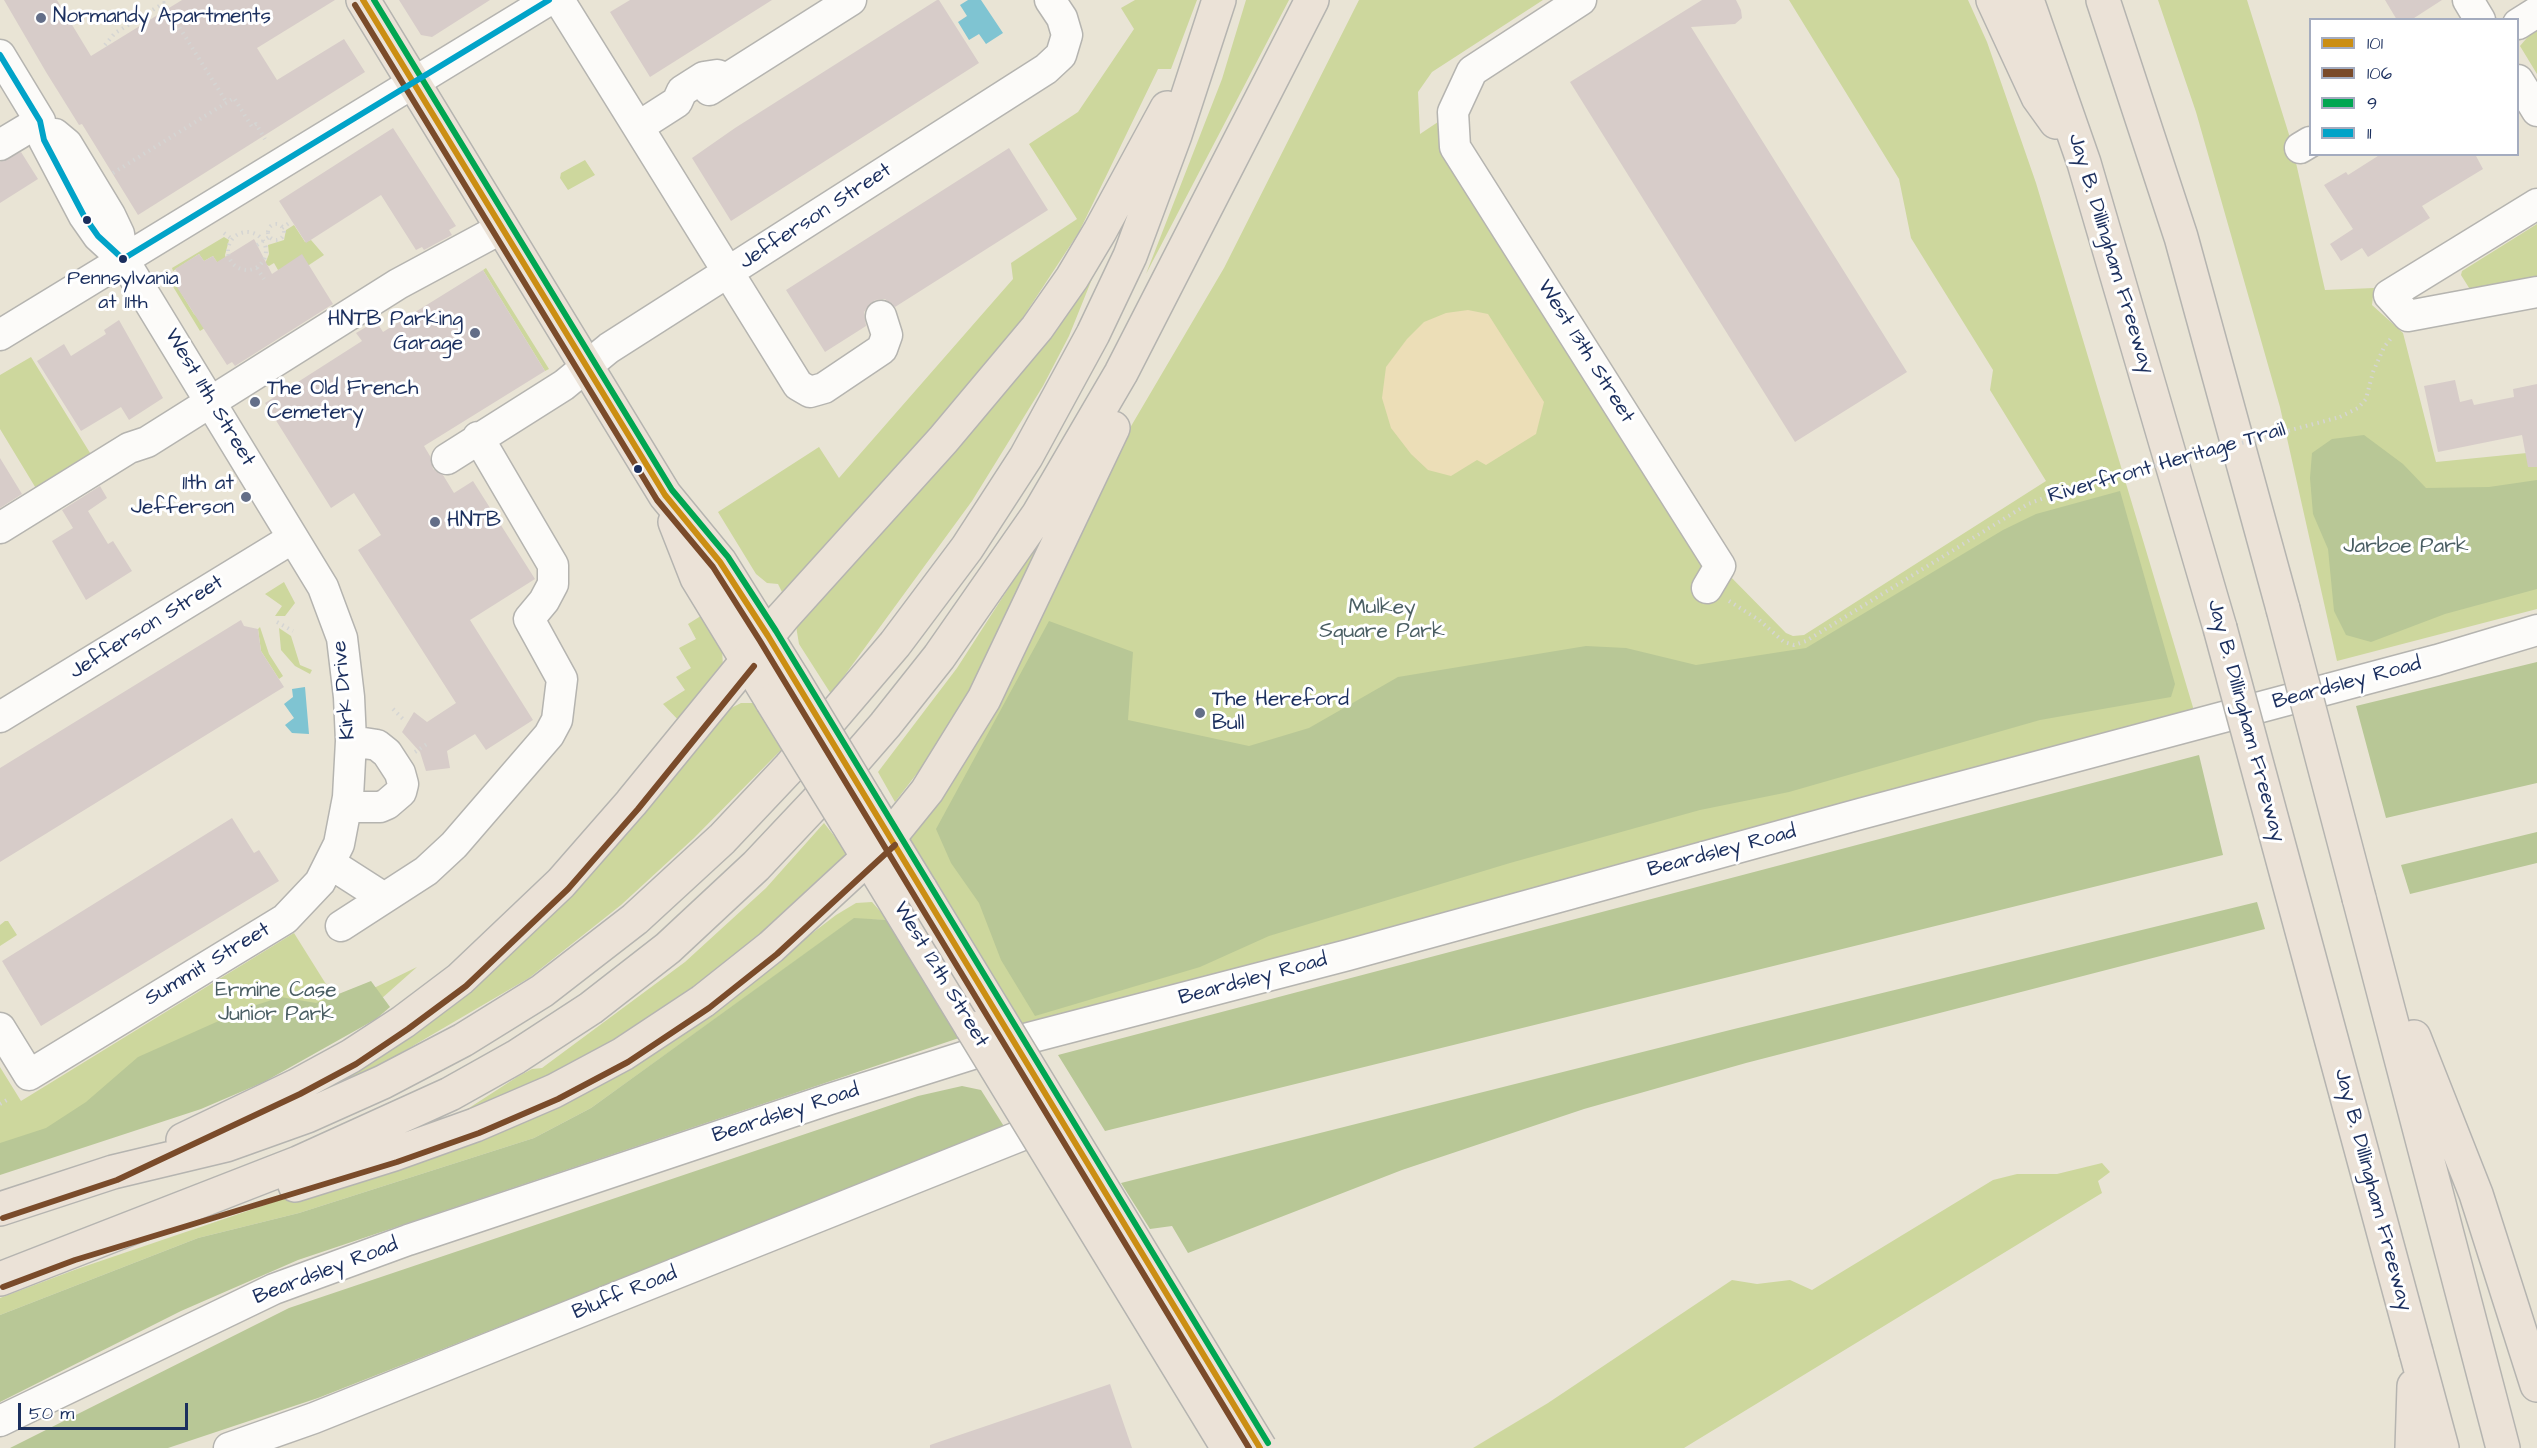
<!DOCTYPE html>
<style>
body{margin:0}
#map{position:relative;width:2537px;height:1448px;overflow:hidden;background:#e9e4d5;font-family:"Architects Daughter",sans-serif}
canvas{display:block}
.legend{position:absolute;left:2309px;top:18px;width:210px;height:138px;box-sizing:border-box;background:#fff;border:2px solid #a4acbf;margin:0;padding:8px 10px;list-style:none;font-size:18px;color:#1b2f5e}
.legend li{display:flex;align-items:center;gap:12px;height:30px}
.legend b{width:30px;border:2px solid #a4acbf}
.scale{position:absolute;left:18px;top:1403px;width:170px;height:27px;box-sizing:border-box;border:3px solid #1b2f5e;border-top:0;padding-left:8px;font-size:18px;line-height:21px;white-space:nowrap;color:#1b2f5e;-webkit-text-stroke:4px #fff;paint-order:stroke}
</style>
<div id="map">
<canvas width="2537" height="1448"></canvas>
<ul class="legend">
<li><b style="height:8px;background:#cb8e13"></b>101</li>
<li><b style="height:8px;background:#7a4b2a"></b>106</li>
<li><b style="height:8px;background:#00a651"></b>9</li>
<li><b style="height:8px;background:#01a3c8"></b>11</li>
</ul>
<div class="scale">50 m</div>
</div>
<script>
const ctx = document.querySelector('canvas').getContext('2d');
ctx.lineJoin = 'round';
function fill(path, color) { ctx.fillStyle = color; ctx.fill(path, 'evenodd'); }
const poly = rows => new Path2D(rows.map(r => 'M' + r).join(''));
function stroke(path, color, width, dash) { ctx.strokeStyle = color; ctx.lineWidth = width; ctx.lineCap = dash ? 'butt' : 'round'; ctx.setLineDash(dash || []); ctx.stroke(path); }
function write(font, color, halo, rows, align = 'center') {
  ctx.font = font + ' "Architects Daughter",sans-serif'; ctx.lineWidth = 6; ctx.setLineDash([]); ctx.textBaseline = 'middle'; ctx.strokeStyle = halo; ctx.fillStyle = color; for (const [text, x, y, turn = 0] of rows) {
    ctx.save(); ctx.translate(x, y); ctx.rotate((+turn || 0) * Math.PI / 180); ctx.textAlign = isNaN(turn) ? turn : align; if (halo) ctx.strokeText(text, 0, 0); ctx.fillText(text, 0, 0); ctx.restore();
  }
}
fill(poly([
 [1135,0,1197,0,1171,69,1158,69,1079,232,1016,328,1018,336,789,589,782,592,778,584,767,583,756,574,718,512,819,447,839,478,1013,279,1011,263,1077,219,1029,144,1078,112,1134,29,1121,8],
 [1246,0,1289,0,1146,274,1222,79],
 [1359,0,1543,0,1432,72,1418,92,1420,134,1453,112,1455,147,1720,566,1786,633,1793,636,1804,635,2046,481,1990,390,1993,370,1911,238,1899,179,1789,0,1968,0,1987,42,2036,183,2198,724,1017,1050,889,838,1224,268],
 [2158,0,2247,0,2291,141,2325,290,2374,288,2372,305,2403,333,2436,462,2537,452,2537,609,2337,661,2280,407,2196,112],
 [2537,26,2537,74,2520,46],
 [585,160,595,175,568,190,560,178,561,173],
 [2537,224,2537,283,2471,291,2461,275,2462,271],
 [294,225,305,242,311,240,324,255,309,265,278,270,274,263,269,266,265,264,269,254,268,245,284,240,286,230],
 [224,237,229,240,225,255,233,287,213,256,204,261,199,254,173,271,172,268],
 [486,268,549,369,545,371,483,270],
 [1096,269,1069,336,1043,386,972,501,831,694,799,644,796,626],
 [172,278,194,314,208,326,200,331,169,280],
 [31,357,95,461,40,495,0,429,0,375],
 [1064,502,988,665,931,755,895,802,878,772,957,668],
 [284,582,295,603,285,616,275,616,282,606,265,594],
 [704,614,722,648,723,667,681,723,663,704,685,690,676,677,691,668,679,648,696,639,688,624],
 [260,627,269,654,283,676,279,679,261,651,258,629],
 [279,628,291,636,300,665,312,670,310,674,295,666,281,650],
 [741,703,754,703,761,709,784,747,694,838,621,905,529,978,358,1078,283,1110,361,1065,729,709],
 [824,823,846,851,843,861,795,913,670,1005,623,1035,562,1070,452,1119,517,1077,532,1069,542,1068,685,962,766,888],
 [872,902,888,920,854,919,591,1108,534,1138,299,1213,198,1238,0,1315,0,1298,77,1269,359,1173,708,1013,836,915,856,903],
 [5,921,8,921,17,935,0,946,0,925],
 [294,933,339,1005,417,967,345,1031,0,1161,0,1067,21,1101],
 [2102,1163,2110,1172,2098,1181,2102,1193,1684,1448,1473,1448,1548,1403,1732,1280,1757,1284,1790,1280,1812,1290,1993,1180,2017,1174,2057,1174]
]), '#cdd79d');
fill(poly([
 [2364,435,2403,464,2426,488,2489,487,2537,480,2537,589,2445,614,2371,642,2346,635,2334,611,2328,549,2313,514,2310,478,2312,453,2332,439],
 [2120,491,2175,684,2171,697,2040,720,1789,792,1700,810,1510,863,1269,936,1200,967,1035,1016,1001,960,979,903,951,863,936,829,1049,621,1133,652,1128,720,1249,746,1309,728,1398,677,1586,646,1626,648,1696,665,1806,648,2003,530,2036,514],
 [2537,662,2537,783,2386,818,2356,706],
 [2199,755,2223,855,1105,1131,1058,1055],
 [2537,832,2537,863,2410,894,2401,865],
 [2257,902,2265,929,1746,1063,1584,1109,1402,1170,1188,1253,1172,1226,1150,1229,1121,1183,1734,1029],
 [854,918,888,920,959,1038,298,1260,181,1311,0,1402,0,1315,198,1238,299,1213,534,1138,591,1108],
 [371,981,390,1007,376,1019,264,1082,201,1109,0,1175,0,1143,46,1128,86,1102,138,1057,250,1007,281,997,316,1003],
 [962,1086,981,1090,1005,1128,318,1398,168,1448,10,1448,289,1308,918,1096]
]), '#b8c796');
fill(poly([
 [1468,310,1488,314,1544,402,1536,434,1486,465,1477,460,1451,476,1428,470,1411,454,1391,428,1382,398,1386,367,1407,339,1424,322,1446,313]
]), '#ecdeb7');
fill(poly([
 [968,0,981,0,1003,33,986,44,979,34,969,40,958,22,967,16,960,5],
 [305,687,309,734,292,733,285,725,294,718,284,704,293,697,292,689]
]), '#7fc4d2');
fill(poly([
 [4,0,57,0,91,56,182,0,335,0,257,48,277,80,344,39,365,72,138,215,82,124,79,125,46,72],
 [399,0,490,0,432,37,421,35],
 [630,0,772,0,650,77,610,12],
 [937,0,939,0,979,63,731,221,692,158,735,128],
 [1702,0,1736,0,1741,10,1742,18,1735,24,1691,27,1907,372,1795,442,1570,82],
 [2385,0,2442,0,2411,20,2397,20],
 [393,128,456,226,449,230,452,235,424,250,422,247,416,250,381,195,306,243,279,201],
 [1009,148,1048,210,895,307,885,299,875,300,864,312,866,326,825,352,786,290],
 [21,152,38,179,0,203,0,162],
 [2381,154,2475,154,2483,169,2422,206,2430,218,2368,257,2362,248,2341,261,2330,244,2353,229,2324,185,2346,172,2348,175],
 [254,239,272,274,302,254,333,304,235,366,232,362,227,365,173,281,180,276,175,269,199,254,204,261,213,256,217,262],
 [483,270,545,371,424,446,430,456,433,469,443,475,454,493,473,481,535,579,470,620,533,720,486,750,475,734,447,751,450,768,426,771,420,752,402,732,414,712,427,722,456,703,358,550,381,535,354,493,331,508,265,403,362,341,356,333,376,321,383,332],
 [119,320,163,398,129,420,121,407,81,431,37,361,64,344,71,356,106,334,104,330],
 [2455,380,2460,402,2472,399,2474,405,2514,397,2513,389,2537,384,2537,467,2528,467,2522,435,2438,452,2424,386],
 [0,458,22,494,0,508],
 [100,486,107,498,88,511,108,544,113,541,132,571,86,600,52,541,73,528,62,510],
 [241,620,244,626,258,629,261,651,284,687,0,862,0,768],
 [232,818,254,853,259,850,279,881,41,1026,2,961],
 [1110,1384,1132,1448,930,1448,930,1445]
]), '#d7ccc9');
const minor = poly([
 [559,0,638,127],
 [1581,0,1472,71,1453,112,1455,147,1720,566,1707,588],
 [2468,0,2480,20],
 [2518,24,2537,12],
 [0,55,40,121,44,140,84,216,98,236,123,259,323,587,342,638,349,697,351,741,348,797,339,844,320,882,285,919,29,1075,0,1028],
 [726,78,717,75,704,77,682,91,677,102,638,127,798,385,810,392,824,388,882,349,887,335,881,316],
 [2518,80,2537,111],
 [709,90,851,0],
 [55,134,67,144,110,215,119,234,123,259],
 [0,145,40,121],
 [2300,148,2310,142],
 [2537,204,2389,295,2408,316,2537,292],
 [0,335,549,0],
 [447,459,564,385,609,348,1046,69,1061,55,1067,35,1062,18,1050,0],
 [0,528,129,448,147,442,398,284,502,228],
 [0,717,293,538],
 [346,807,380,807,387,804,401,792,403,784,400,773,387,753,377,745,351,741],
 [331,864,384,898],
 [341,926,426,871,454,845,549,735,557,720,562,679,529,619,544,601,553,584,553,565,478,437],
 [0,1421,274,1289,408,1240,830,1099,998,1046,1348,955,1860,814,2437,660,2537,630],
 [229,1448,314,1418,1020,1136]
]);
const major = poly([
 [363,0,665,495,720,562,793,679],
 [675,522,697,578,772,701],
 [866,800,921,890],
 [846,821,972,1028]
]);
const highway = poly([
 [1993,0,2038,97,2056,122],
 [2027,0,2084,163,2220,628],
 [2103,0,2181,237,2283,609],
 [2359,898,2503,1448],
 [2414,1037,2476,1194,2537,1385],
 [183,1140,296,1086,351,1056,403,1022,460,979,561,883,631,803,783,617,943,440,1037,328,1072,278,1100,231,1167,108],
 [295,1185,394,1154,475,1125,554,1091,623,1054,703,1001,771,947,889,838,927,791,984,699,1113,428],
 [0,1209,113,1172,226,1145,307,1116,383,1082,463,1040,542,991,635,919,722,839,790,767,895,644,967,548,1026,457,1093,334,1130,256,1175,135,1219,0],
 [0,1279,298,1163,450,1094,516,1057,591,1008,668,948,756,866,838,779,885,725,939,657,1038,515,1121,373,1312,0],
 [2416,1352,2442,1448],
 [2412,1448,2414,1386]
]);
stroke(minor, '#b5b4b0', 33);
stroke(major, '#b5b4b0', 36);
stroke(highway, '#b5b4b0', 36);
stroke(poly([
 [105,45,115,33,164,3,227,103],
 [113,173,234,98,252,127,256,124,265,139],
 '268 232a8 8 0 1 1 16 0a8 8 0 1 1-16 0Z',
 [282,228,292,221],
 '228 251a19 19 0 1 1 38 0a19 19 0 1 1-38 0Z',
 [224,233,232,239],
 [257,245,269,237],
 [257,268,264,279],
 [2340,417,2358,408,2366,399,2373,372,2384,347,2393,336],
 [1729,601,1759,620,1784,642,1794,645,1806,641,2028,504,2068,489],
 [277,622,293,631],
 [393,709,405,721],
 [415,752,427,744],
 [0,1104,7,1100]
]), '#d5d5d3', 4, [1.5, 4.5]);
stroke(minor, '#fcfbf9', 30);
stroke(major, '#ebe2d7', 33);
stroke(highway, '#ebe2d7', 33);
const majorBridge = poly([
 [793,679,866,800],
 [772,701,846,821],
 [921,890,1260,1448],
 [972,1028,1228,1448]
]);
const highwayBridge = poly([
 [2283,609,2359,898],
 [2220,628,2416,1352]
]);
stroke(majorBridge, '#b5b4b0', 36, []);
stroke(highwayBridge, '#b5b4b0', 36, []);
stroke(poly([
 [2068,489,2340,417]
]), '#d5d5d3', 4, [1.5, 4.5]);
stroke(majorBridge, '#ebe2d7', 33);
stroke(highwayBridge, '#ebe2d7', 33);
stroke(poly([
 [363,0,665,495,720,562,768,636,1260,1448]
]), '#cb8e13', 6);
stroke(poly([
 [355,5,657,500,713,567,760,641,1249,1448],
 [3,1218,117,1180,300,1094,356,1064,408,1029,466,986,568,889,638,809,754,666],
 [3,1287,75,1260,397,1162,479,1133,558,1099,628,1062,709,1008,777,954,895,845]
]), '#7a4b2a', 6);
stroke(poly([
 [374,0,672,490,728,557,776,631,1268,1443]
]), '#00a651', 6);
stroke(poly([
 [0,55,40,121,44,140,84,216,98,236,123,259,549,0]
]), '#01a3c8', 6);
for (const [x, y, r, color] of [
 [41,18,6,"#636e88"],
 [87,220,5,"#1b2f5e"],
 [123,259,5,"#1b2f5e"],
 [475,333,6,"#636e88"],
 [255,402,6,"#636e88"],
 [638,469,5,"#1b2f5e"],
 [246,497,6,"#636e88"],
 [435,522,6,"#636e88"],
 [1200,713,6,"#636e88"]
]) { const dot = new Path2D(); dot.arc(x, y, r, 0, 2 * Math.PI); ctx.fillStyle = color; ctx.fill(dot); stroke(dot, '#fff', 2); }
write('20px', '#1b2f5e', '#fff', [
 ["Pennsylvania",123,280],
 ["at 11th",123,304]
]);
write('21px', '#1b2f5e', '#fff', [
 ["Normandy Apartments",53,18],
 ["HNTB Parking",463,321,"right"],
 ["Garage",463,345,"right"],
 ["The Old French",267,390],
 ["Cemetery",267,414],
 ["11th at",234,485,"right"],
 ["Jefferson",234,509,"right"],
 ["HNTB",447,522],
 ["The Hereford",1212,701],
 ["Bull",1212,725]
], 'left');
write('21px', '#1b2f5e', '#fff', [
 ["Jefferson Street",816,217,-33],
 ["Jay B. Dillingham Freeway",2110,254,73],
 ["West 13th Street",1585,352,58],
 ["West 11th Street",209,398,59],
 ["Riverfront Heritage Trail",2167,464,-16],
 ["Jefferson Street",147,628,-32],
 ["Beardsley Road",2347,684,-15],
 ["Kirk Drive",345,690,-95],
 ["Jay B. Dillingham Freeway",2245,721,75],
 ["Beardsley Road",1722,852,-15],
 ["Summit Street",208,965,-31],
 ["West 12th Street",940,975,59],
 ["Beardsley Road",1253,980,-15],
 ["Beardsley Road",786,1114,-18],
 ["Jay B. Dillingham Freeway",2372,1190,75],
 ["Beardsley Road",326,1272,-21],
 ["Bluff Road",625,1294,-22]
]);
write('21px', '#4a5e63', '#fff', [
 ["Jarboe Park",2406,548],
 ["Mulkey",1382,609],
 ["Square Park",1382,633],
 ["Ermine Case",276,992],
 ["Junior Park",276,1016]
]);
</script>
